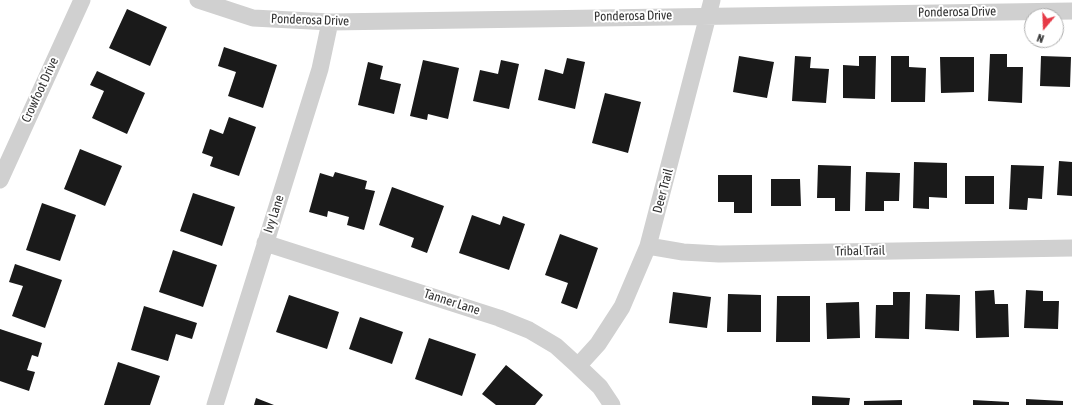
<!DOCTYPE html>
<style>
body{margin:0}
#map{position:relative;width:1072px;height:405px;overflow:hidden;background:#fff;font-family:"Asap Condensed",sans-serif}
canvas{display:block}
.north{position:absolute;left:1024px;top:8px;width:40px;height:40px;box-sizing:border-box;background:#fff;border:1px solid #adadad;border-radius:50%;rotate:199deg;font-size:11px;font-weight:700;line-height:16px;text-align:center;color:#333}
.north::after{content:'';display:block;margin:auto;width:14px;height:18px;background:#e63946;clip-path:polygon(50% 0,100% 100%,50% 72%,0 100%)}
</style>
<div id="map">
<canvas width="1072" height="405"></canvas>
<div class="north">N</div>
</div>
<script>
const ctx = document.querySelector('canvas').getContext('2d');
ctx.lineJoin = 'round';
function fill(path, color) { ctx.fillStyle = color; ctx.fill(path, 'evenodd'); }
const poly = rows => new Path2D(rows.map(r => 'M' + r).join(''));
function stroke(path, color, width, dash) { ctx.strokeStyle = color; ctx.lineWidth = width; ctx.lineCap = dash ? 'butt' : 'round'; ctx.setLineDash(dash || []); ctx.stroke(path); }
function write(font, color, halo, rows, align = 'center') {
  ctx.font = font + ' "Asap Condensed",sans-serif'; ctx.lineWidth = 4; ctx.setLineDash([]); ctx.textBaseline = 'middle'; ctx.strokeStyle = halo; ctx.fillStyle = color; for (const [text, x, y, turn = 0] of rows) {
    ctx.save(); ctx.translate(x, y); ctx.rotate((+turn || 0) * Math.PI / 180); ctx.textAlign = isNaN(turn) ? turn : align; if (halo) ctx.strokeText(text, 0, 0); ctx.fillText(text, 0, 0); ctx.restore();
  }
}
fill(poly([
 [127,9,167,27,150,66,109,48],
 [224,47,277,65,263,108,228,96,236,72,218,66],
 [990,54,1007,54,1007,67,1023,67,1022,103,988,101],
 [739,56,774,62,767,98,733,92],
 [795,56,811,57,810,68,829,69,826,103,792,101],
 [859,56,876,56,875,99,843,98,843,65,859,66],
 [891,56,909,56,909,67,926,68,925,102,891,102],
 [1041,56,1071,57,1070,87,1040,86],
 [940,57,974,57,974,92,941,93],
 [567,58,585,62,575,109,538,100,545,69,563,74],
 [423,60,459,68,448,119,428,114,427,120,410,116],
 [501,60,519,64,509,109,473,101,480,70,498,74],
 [368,62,383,66,380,79,401,84,394,114,358,105],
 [97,71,145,93,127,134,92,118,104,91,90,85],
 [605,93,641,102,628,153,592,143],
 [229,117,256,127,239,176,210,166,213,157,202,153,210,129,223,134],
 [80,149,122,166,105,206,64,189],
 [1059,161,1072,162,1072,196,1057,195],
 [914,162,947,163,947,198,929,197,929,209,913,208],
 [818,165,851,166,850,211,835,211,835,198,817,198],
 [1011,165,1044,166,1042,199,1028,198,1027,210,1009,209],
 [335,172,367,181,365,189,375,191,364,230,347,225,349,217,328,211,327,217,309,212,320,173,333,177],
 [866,172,900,173,899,201,884,201,884,211,865,211],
 [718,175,752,175,752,213,734,213,734,202,718,202],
 [965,176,994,176,994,204,965,204],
 [771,179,800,179,801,206,771,206],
 [392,187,444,206,427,253,411,247,414,238,379,225],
 [193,193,235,207,222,246,180,231],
 [42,203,76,215,60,261,26,250],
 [472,215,500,225,503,216,525,224,509,270,459,253],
 [560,234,598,248,577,309,561,303,568,283,545,275],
 [173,250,217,265,203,307,159,292],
 [15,264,62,280,45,328,12,316,23,286,9,282],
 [994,290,995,304,1008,304,1009,337,976,338,975,291],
 [1026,290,1043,291,1043,301,1059,301,1058,329,1024,328],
 [673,292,711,297,707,328,669,323],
 [893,292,910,292,909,339,875,338,876,305,893,305],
 [728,294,761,295,761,332,727,332],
 [926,294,960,295,959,331,925,329],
 [289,295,339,312,327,349,276,332],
 [777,296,810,296,810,342,776,342],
 [859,302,860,338,827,339,826,303],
 [144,306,197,323,192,339,176,334,168,361,131,350],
 [360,317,403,332,392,364,349,349],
 [0,329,42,343,38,357,32,355,27,370,35,372,29,391,0,381],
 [429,338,476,354,462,396,415,379],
 [118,362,160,376,150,405,104,405],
 [506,365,543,395,535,405,496,405,482,394],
 [812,396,850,398,849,405,812,405],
 [256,398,274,405,254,405],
 [1026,399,1063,401,1063,405,1026,405],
 [902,400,902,405,864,405,864,401],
 [973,400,1009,402,1009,405,973,405]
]), '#1a1a1a');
stroke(poly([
 [198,0,253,18,330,22,1072,11],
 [0,180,82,0],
 [265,243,499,318,529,330,556,346,578,366,600,387,612,405],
 [648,246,683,252,719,254,1072,248],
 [578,366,598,344,622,307,648,246,712,0],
 [215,405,320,69,330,22]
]), '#d0d0d0', 17);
write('13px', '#333', '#fff', [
 ["Ponderosa Drive",957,12,-1],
 ["Ponderosa Drive",633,16,-1],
 ["Ponderosa Drive",310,20,2],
 ["Crowfoot Drive",40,90,-65],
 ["Deer Trail",663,191,-75],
 ["Ivy Lane",274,214,-72],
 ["Tribal Trail",860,251,-1],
 ["Tanner Lane",452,302,18]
]);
</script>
